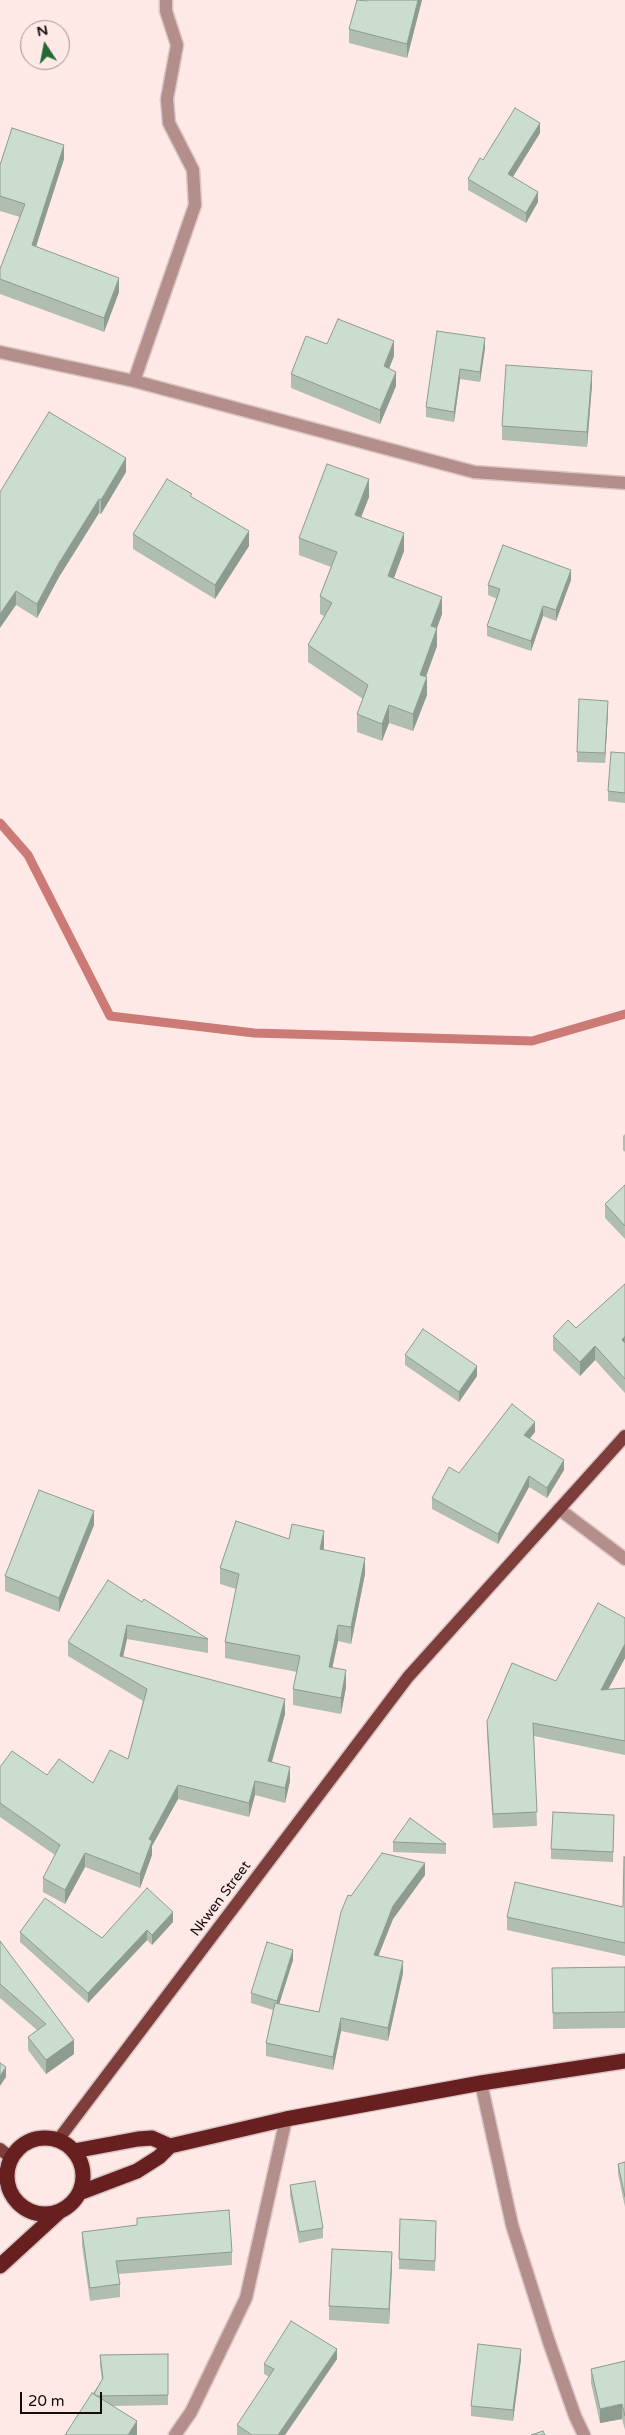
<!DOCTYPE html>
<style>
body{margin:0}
#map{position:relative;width:625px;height:2435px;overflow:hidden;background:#fee9e7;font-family:"Varela Round",sans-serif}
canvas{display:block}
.north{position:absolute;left:20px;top:20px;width:50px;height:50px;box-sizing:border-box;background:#fee9e7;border:1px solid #a0918f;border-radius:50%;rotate:349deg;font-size:14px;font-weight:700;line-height:20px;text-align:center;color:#140c0b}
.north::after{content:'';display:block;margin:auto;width:18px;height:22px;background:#236a37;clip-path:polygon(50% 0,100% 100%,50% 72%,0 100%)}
.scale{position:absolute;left:20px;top:2392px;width:82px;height:22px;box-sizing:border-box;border:2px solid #140c0b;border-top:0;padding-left:6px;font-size:15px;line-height:18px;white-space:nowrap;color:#140c0b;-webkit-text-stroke:4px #fee9e7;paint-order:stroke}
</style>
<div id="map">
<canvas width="625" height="2435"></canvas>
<div class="north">N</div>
<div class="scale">20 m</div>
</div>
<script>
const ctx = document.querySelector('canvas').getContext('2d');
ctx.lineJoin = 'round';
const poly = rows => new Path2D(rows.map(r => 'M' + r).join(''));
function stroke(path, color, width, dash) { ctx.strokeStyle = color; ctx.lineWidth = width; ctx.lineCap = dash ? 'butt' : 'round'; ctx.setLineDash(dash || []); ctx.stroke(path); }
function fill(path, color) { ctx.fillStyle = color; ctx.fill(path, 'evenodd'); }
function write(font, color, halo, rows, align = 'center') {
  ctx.font = font + ' "Varela Round",sans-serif'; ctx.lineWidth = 5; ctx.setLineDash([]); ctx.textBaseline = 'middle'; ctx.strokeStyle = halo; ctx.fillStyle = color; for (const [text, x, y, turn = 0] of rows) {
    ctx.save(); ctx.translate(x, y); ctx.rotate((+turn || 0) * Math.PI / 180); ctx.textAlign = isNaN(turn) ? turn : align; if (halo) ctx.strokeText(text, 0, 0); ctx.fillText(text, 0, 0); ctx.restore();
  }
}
stroke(poly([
 [0,823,28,855,110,1016,254,1033,532,1041,625,1014]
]), '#cb7a75', 9);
const street = poly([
 [0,352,134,381,474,472,625,483],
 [134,381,195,205,193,170,169,123,167,99,177,45,166,11,166,0],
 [559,1509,625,1559],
 [481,2083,512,2225,549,2342,575,2416,584,2435],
 [175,2435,191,2412,246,2298,286,2119]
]);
const primary = poly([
 [58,2140,408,1677,625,1436],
 [0,2149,11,2158]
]);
const highway = poly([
 '7 2176a38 38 0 1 1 76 0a38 38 0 1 1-76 0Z',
 [74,2151,138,2139,152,2138,170,2146],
 [79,2193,137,2171,159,2157,170,2146,286,2119,481,2083,625,2061],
 [0,2266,60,2211]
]);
stroke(street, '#d9c6c4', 15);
stroke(primary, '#d9c6c4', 15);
stroke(highway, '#d9c6c4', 18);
stroke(street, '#b48e8b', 12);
stroke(primary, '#7d3e3b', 12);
stroke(highway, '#671f20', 15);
fill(poly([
 [422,0,407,58,349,43,349,29,367,1],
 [540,133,512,177,538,202,526,223,468,190,468,179,483,160],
 [64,159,36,246,119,292,104,332,0,294,0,269,20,217,0,211,0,165],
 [437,331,485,348,480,382,460,379,454,422,426,417,426,407],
 [327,344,394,356,389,369,396,386,380,424,291,388,291,374],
 [592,385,587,447,502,440,502,426],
 [126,472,101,514,99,513,59,577,37,618,16,605,0,492],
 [369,497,361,517,404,551,393,579,442,614,437,628,437,646,426,677,427,695,413,731,389,723,382,741,357,732,357,714,363,699,308,662,308,645,324,616,320,614,320,596,331,567,299,555,299,538],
 [133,534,249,546,215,599,133,549],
 [571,580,556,621,543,616,531,651,487,636,487,626,497,599,488,595,488,585],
 [608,711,605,763,577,762,577,752],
 [625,753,625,803,608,801,608,791],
 [625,1134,625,1152,623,1150,623,1136],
 [625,1185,625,1239,605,1218,605,1204],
 [625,1284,625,1393,595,1360,580,1376,553,1350,553,1336,576,1328],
 [405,1355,477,1376,459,1402,405,1365],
 [535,1432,529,1439,564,1470,547,1498,529,1487,498,1544,432,1509,432,1498,459,1473],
 [94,1525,59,1612,5,1591,5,1576],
 [289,1539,324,1547,324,1550,365,1574,351,1644,338,1641,332,1668,346,1687,341,1714,293,1705,293,1689,297,1672,225,1658,225,1642,236,1589,220,1584,220,1568],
 [142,1602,208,1639,208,1653,127,1639,123,1657,285,1714,272,1762,290,1781,285,1803,255,1795,249,1817,178,1799,152,1846,152,1855,140,1888,85,1867,65,1904,43,1892,43,1878,55,1855,0,1817,0,1767,93,1783,128,1759,143,1701,68,1656,68,1642],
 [625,1618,625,1658,608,1689,625,1688,625,1755,534,1736,537,1826,493,1828,487,1735,487,1721,556,1681],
 [614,1825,613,1862,551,1859,551,1849],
 [393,1842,446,1844,446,1854,393,1852],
 [625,1857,625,1956,507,1930,507,1917,623,1907],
 [425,1875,393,1919,378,1956,403,1973,388,2041,341,2031,333,2070,266,2056,266,2043,273,2010,251,2003,251,1993,293,1960,279,2004,319,2012,351,1896],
 [173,1922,152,1945,147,1940,88,2003,20,1942,20,1932,102,1938],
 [0,1941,74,2054,46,2074,28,2050,28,2037,37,2030,0,1998],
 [625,1967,625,2028,553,2029,552,1968],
 [625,2162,625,2207,618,2174,618,2164],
 [290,2185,323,2228,323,2238,299,2243,290,2195],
 [137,2218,232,2252,232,2265,118,2274,120,2284,120,2297,90,2301,82,2245,82,2232,137,2225],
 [436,2231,435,2271,399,2269,399,2259],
 [392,2266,389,2324,329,2320,329,2306],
 [168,2354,168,2405,113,2406,137,2421,137,2435,65,2435,102,2380,100,2366,100,2355],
 [337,2359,285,2435,237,2435,237,2425,269,2377,264,2374,264,2364],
 [521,2359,513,2421,471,2416,471,2406],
 [625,2361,625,2430,622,2419,600,2423,591,2383,591,2369]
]), '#afbeb1');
fill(poly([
 [418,0,422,0,407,58,407,44],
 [540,123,540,133,508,185,508,174],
 [64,145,64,159,32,259,32,245],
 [538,192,538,202,526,223,526,213],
 [119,278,119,292,104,332,104,318],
 [485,338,485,348,480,382,480,372],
 [394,341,394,356,384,381,384,366],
 [460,369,460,379,454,422,454,412],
 [592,371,592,385,587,447,587,432],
 [396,372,396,386,380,424,380,410],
 [126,458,126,472,101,514,101,500],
 [369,479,369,497,355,533,355,515],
 [99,499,99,513,59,577,37,618,37,604,59,563],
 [249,531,249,546,215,599,215,585],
 [404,533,404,551,388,594,388,576],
 [571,570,571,580,556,621,556,610],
 [16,591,16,605,0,628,0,614],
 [442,597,442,614,431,644,431,626],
 [543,606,543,616,531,651,531,641],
 [437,628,437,646,420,692,420,675],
 [427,677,427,695,413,731,413,714],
 [608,701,608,711,605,763,605,753],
 [389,705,389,723,382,741,382,724],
 [625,1336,625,1350,622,1340],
 [595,1346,595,1360,580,1376,580,1362],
 [477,1366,477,1376,459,1402,459,1392],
 [535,1422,535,1432,524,1446,524,1435],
 [564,1460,564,1470,547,1498,547,1488],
 [529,1476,529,1487,498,1544,498,1534],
 [94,1511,94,1525,59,1612,59,1598],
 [324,1531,324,1547,320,1565,320,1549],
 [365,1558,365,1574,351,1644,351,1627],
 [127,1625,127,1639,120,1670,120,1656],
 [338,1625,338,1641,329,1683,329,1667],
 [625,1644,625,1658,601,1703,601,1690],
 [346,1670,346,1687,341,1714,341,1698],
 [285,1699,285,1714,268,1775,268,1761],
 [290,1767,290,1781,285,1803,285,1788],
 [255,1781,255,1795,249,1817,249,1803],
 [178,1785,178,1799,152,1846,152,1855,140,1888,140,1874,149,1839],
 [85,1853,85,1867,65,1904,65,1890],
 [425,1863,425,1875,393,1919,374,1967,374,1955,393,1906],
 [173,1912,173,1922,152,1945,152,1935],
 [147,1930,147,1940,88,2003,88,1993],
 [293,1950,293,1960,277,2011,277,2001],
 [403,1961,403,1973,388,2041,388,2028],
 [341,2018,341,2031,333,2070,333,2057],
 [74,2040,74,2054,46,2074,46,2060],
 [6,2067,6,2077,0,2086,0,2076],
 [392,2252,392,2266,389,2324,389,2309],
 [337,2349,337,2359,285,2435,278,2435],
 [521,2349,521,2359,513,2421,513,2410],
 [622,2404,622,2419,600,2423,600,2409],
 [137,2421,137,2435,128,2435]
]), '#8e9b90');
const building = poly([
 [357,0,367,1,367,0,418,0,407,44,349,29,357,0],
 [515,108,540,123,508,174,538,192,526,213,468,179,480,158,483,160,515,108],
 [12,128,64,145,32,245,119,278,104,318,0,279,0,269,25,204,0,196,0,165,12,128],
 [338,319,394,341,384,366,396,372,380,410,291,374,306,336,327,344,338,319],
 [437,331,485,338,480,372,460,369,454,412,426,407,437,331],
 [506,365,592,371,587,432,502,426,506,365],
 [49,412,126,458,101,500,99,499,59,563,37,604,16,591,0,614,0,492,49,412],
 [327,464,369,479,355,515,404,533,388,576,442,597,431,626,437,628,420,675,427,677,413,714,389,705,382,724,357,714,368,685,308,645,332,603,320,596,337,552,299,538,327,464],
 [167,479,192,494,190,496,249,531,215,585,133,534,167,479],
 [503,545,571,570,556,610,543,606,531,641,487,626,500,589,488,585,503,545],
 [579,699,608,701,605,753,577,752,579,699],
 [611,752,625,753,625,793,608,791,611,752],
 [625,1185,625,1226,605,1204,625,1185],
 [625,1284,625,1336,622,1340,625,1343,625,1379,595,1346,580,1362,553,1336,568,1320,576,1328,625,1284],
 [423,1329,477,1366,459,1392,405,1355,423,1329],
 [512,1404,535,1422,524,1435,564,1460,547,1488,529,1476,498,1534,432,1498,449,1467,459,1473,512,1404],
 [39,1490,94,1511,59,1598,5,1576,39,1490],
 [236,1521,289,1539,292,1524,324,1531,320,1549,365,1558,351,1627,338,1625,329,1667,346,1670,341,1698,293,1689,300,1656,225,1642,239,1574,220,1568,236,1521],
 [108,1580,142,1602,144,1599,208,1639,127,1625,120,1656,285,1699,268,1761,290,1767,285,1788,255,1781,249,1803,178,1785,149,1839,152,1841,140,1874,85,1853,65,1890,43,1878,60,1845,0,1803,0,1767,12,1751,47,1775,59,1759,93,1783,110,1750,128,1759,147,1689,68,1642,108,1580],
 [598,1603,625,1618,625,1644,601,1690,625,1688,625,1741,533,1723,537,1812,493,1814,487,1721,512,1663,556,1681,598,1603],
 [553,1812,614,1815,613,1852,551,1849,553,1812],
 [410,1818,446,1844,393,1842,410,1818],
 [382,1853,425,1863,393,1906,374,1955,403,1961,388,2028,341,2018,333,2057,266,2043,275,2003,319,2012,341,1912,348,1895,351,1896,382,1853],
 [624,1857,625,1857,625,1943,507,1917,515,1882,623,1907,624,1857],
 [147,1888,173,1912,152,1935,147,1930,88,1993,20,1932,45,1898,102,1938,147,1888],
 [0,1941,74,2040,46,2060,28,2037,46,2024,0,1984,0,1941],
 [267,1942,293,1950,277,2001,251,1993,267,1942],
 [625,1967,625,2012,553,2013,552,1968,625,1967],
 [0,2063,6,2067,0,2076,0,2063],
 [625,2162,625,2197,618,2164,625,2162],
 [315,2181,323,2228,299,2232,290,2185,315,2181],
 [229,2210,232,2252,116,2261,120,2284,90,2288,82,2232,137,2225,137,2218,229,2210],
 [400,2219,436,2221,435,2261,399,2259,400,2219],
 [332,2249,392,2252,389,2309,329,2306,332,2249],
 [291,2321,337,2349,278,2435,252,2435,237,2425,274,2369,264,2364,291,2321],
 [478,2344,521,2349,513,2410,471,2406,478,2344],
 [168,2354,168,2395,97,2396,94,2394,103,2378,100,2355,168,2354],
 [625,2361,625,2416,622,2404,600,2409,591,2369,625,2361],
 [92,2393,137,2421,128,2435,65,2435,92,2393],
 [543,2431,545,2435,531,2435,543,2431]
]);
fill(building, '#cbddce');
stroke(building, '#8e9b90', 1);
write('14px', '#140c0b', '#fee9e7', [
 ["Nkwen Street",221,1899,-53]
]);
</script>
